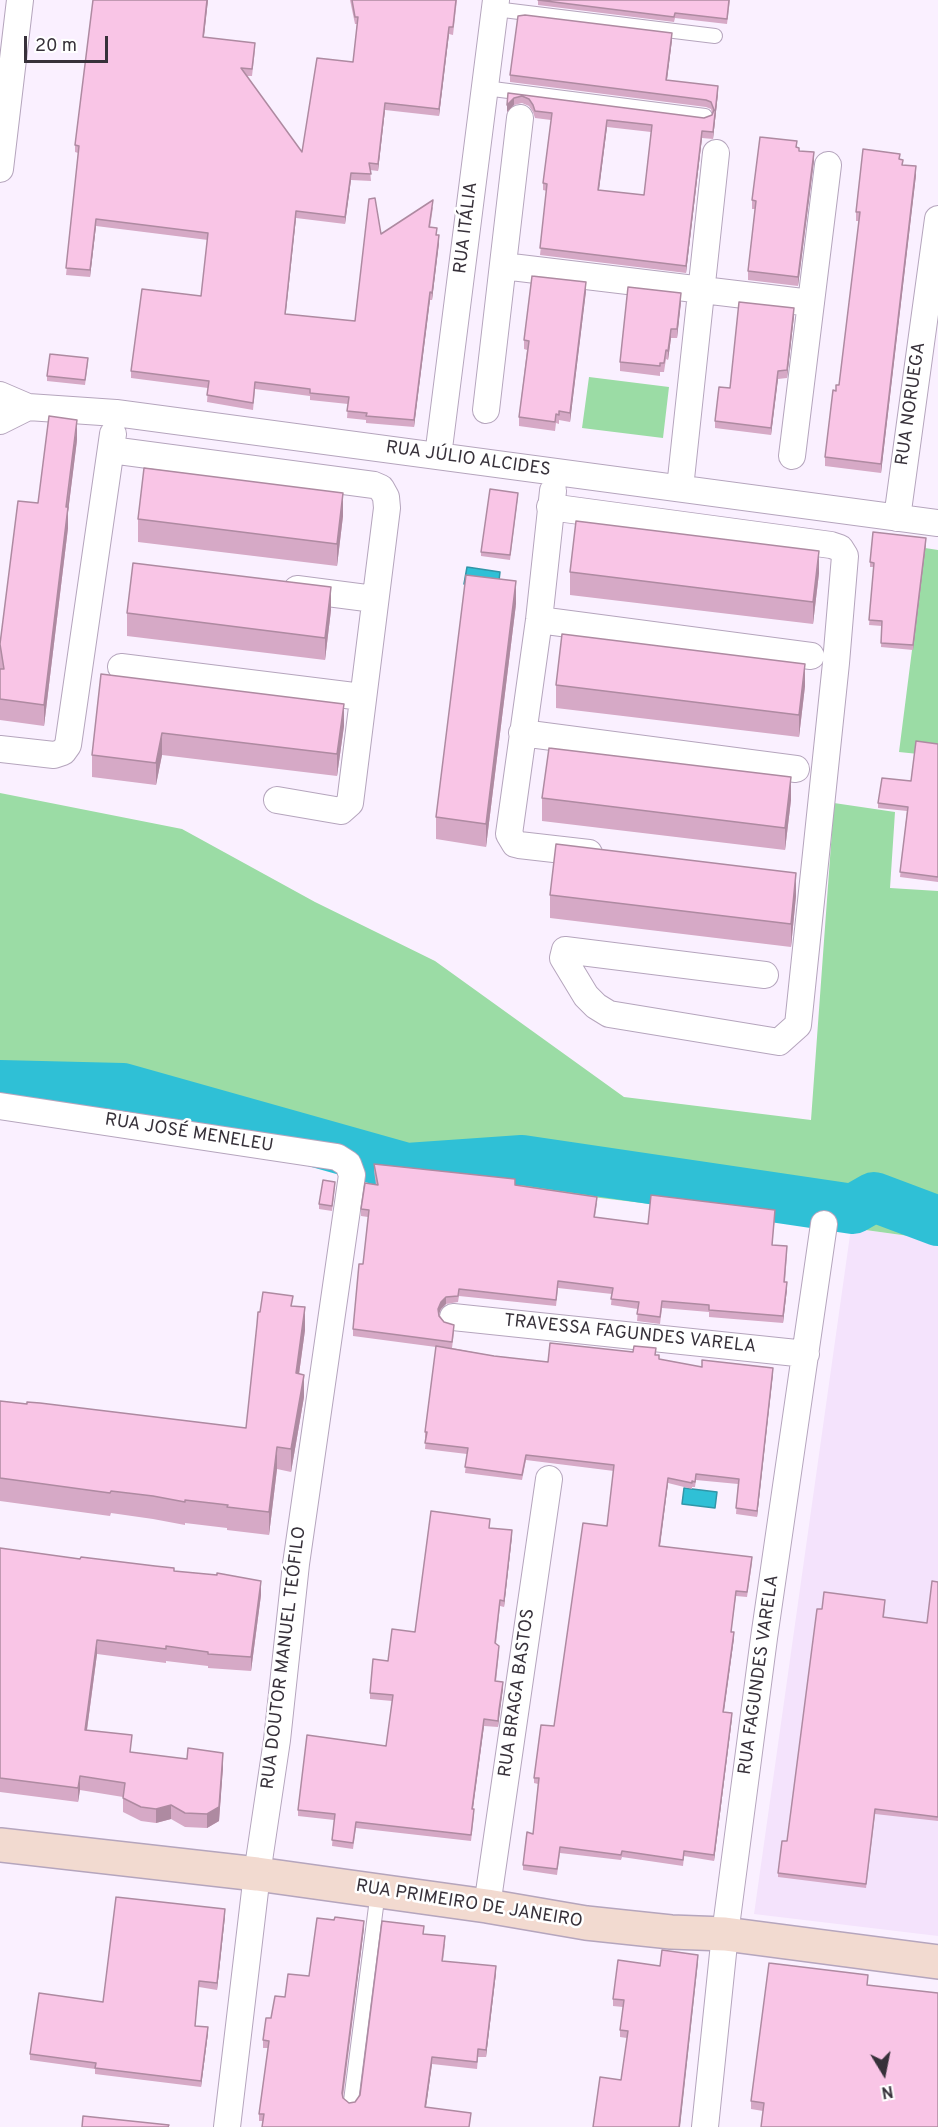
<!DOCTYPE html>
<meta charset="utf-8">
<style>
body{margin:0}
#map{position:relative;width:938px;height:2127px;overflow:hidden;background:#faf0ff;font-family:Overpass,sans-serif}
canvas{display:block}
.north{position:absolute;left:854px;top:2043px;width:60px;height:60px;-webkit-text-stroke:4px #fff;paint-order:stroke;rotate:170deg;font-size:16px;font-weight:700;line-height:24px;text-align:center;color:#37313a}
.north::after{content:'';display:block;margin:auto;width:21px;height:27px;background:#37313a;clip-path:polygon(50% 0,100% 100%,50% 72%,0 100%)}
.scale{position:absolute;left:24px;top:36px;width:84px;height:27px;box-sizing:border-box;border:3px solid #37313a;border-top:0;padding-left:8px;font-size:18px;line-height:21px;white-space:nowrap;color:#37313a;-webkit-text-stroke:4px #fff;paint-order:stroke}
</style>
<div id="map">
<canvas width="938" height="2127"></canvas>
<div class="north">N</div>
<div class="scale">20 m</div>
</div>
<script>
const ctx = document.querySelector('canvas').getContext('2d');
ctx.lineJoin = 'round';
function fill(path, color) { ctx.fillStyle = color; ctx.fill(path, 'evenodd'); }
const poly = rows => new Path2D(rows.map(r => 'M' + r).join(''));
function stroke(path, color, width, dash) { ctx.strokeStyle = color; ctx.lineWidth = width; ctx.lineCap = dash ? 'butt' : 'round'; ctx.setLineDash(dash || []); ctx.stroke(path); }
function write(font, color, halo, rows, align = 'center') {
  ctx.font = font + ' Overpass,sans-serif'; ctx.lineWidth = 5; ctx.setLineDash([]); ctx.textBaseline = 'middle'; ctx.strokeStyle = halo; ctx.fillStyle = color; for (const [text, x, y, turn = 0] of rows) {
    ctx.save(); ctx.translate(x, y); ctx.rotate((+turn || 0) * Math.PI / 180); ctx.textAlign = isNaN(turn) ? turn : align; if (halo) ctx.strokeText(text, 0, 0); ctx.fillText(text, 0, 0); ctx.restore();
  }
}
fill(poly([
 [851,1228,938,1240,938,1936,754,1914]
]), '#f4e3fc');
fill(poly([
 [589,377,669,387,663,438,582,428],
 [925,548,938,550,938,756,899,752],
 [0,793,182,829,315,902,435,961,624,1097,811,1120,834,803,895,812,890,888,938,891,938,1240,851,1228,367,1170,41,1119,0,1115]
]), '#9bdca5');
const water = poly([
 [467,567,500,572,498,589,464,584,467,567],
 [684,1488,717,1492,715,1508,682,1504,684,1488]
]);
fill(water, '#2fc0d6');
stroke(water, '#3195a7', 1.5);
stroke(poly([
 [0,1085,123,1088,407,1168,522,1160,853,1209,874,1197,938,1221]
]), '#2fc0d6', 50);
const lane = poly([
 [495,9,715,36],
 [485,88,705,116],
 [351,2101,378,1891]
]);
const street = poly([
 [0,169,20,0],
 [503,266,811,303],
 [0,395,28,407,116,413,938,523],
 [486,410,520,118],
 [0,421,28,407],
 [111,450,374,485,381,488,386,497,387,508,350,803,341,811,277,800],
 [438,456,496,0],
 [792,456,828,165],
 [680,488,716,153],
 [553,491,539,620,509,834,515,844,519,845,589,853],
 [550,507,831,545,840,548,845,556,836,663,798,1025,779,1042,609,1014,596,1006,586,996,563,958,565,950,765,975],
 [897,518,938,219],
 [297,589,374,599],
 [539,620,811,656],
 [121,667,362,697],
 [522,733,796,769],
 [0,749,54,755,63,752,68,745,113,434],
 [0,1106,337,1157,348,1164,352,1175,296,1564,277,1740,257,1874,227,2127],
 [453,1317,806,1354],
 [487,1906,549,1479],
 [705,2127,725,1934,764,1638,824,1224]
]);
const secondary = poly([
 [0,1845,257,1874,487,1906,586,1923,671,1932,725,1934,938,1962]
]);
stroke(lane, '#b5a5bd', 16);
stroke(street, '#b5a5bd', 28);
stroke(secondary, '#b5a5bd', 36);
stroke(lane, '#fff', 14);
stroke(street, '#fff', 26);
stroke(secondary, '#f2dad0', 33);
fill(poly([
 [208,0,204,37,255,50,252,76,246,76,302,152,353,62,357,24,355,24,350,0,457,0,453,35,449,34,439,116,385,110,378,171,370,170,371,181,351,180,345,224,296,218,285,314,355,321,381,234,433,207,430,228,437,235,439,243,432,300,430,300,414,427,366,423,366,420,347,418,348,404,310,400,310,396,255,389,253,410,207,402,208,388,131,378,131,371,201,296,208,240,96,226,90,277,66,275,78,153,75,152,75,145],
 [538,0,730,0,727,24,675,18,674,22,538,5],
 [672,40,667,80,718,93,713,139,702,138,686,273,540,255,547,191,543,190,543,183,551,120,535,118,533,112,529,106,522,103,514,105,507,112,508,93,704,118,712,115,712,113,711,109,706,107,510,82,510,75],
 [607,127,651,132,644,195,599,190],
 [797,147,799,151,814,161,798,286,748,280,748,271,755,209,752,209,752,200],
 [900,160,903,165,916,175,881,473,825,466,825,457,836,391,839,385,859,221,856,221,856,212],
 [586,291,570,422,559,420,559,424,556,423,555,431,519,426,519,417,527,350,524,349,524,340],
 [681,302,677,338,671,338,668,360,666,359,664,372,660,372,660,376,620,371,620,362],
 [794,316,787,378,778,379,771,435,715,428,715,421],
 [88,362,85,385,47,381,47,376],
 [77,440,68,512,68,528,44,726,0,720,0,644,38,503],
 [518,497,510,560,481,556,481,552],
 [343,516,337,566,138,542,138,519],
 [926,543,913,650,881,647,882,626,869,625,874,567,870,567,870,562],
 [570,572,819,573,813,624,570,595],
 [516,604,486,847,436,839,436,817],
 [331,610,325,660,127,636,127,613],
 [101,674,344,726,337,776,162,755,156,785,92,777,92,755],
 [556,685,805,686,799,737,556,708],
 [938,744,938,882,900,877,907,811,878,808,878,803,911,781],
 [542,798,791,800,785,850,542,821],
 [550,895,796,896,791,947,550,918],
 [374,1164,515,1185,597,1203,595,1217,648,1224,775,1216,772,1245,787,1253,785,1282,787,1289,783,1323,709,1317,709,1312,662,1308,660,1324,637,1321,638,1309,611,1305,612,1294,558,1288,556,1306,459,1296,458,1302,446,1304,441,1309,439,1314,444,1322,454,1332,452,1348,494,1356,548,1362,656,1355,659,1359,702,1367,773,1373,757,1517,736,1514,738,1484,696,1480,695,1487,692,1487,692,1489,668,1483,660,1547,752,1563,747,1597,736,1596,731,1632,734,1638,724,1712,732,1718,714,1861,684,1856,683,1866,622,1857,621,1860,560,1853,557,1875,523,1870,523,1865,533,1834,538,1784,534,1783,534,1778,554,1726,607,1526,614,1471,526,1460,522,1480,465,1473,467,1454,425,1449,426,1438,425,1438,425,1432,436,1347,353,1336,353,1329,363,1264,368,1217,361,1216,361,1209,376,1185,374,1171],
 [335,1186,332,1211,319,1209,319,1204],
 [293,1306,305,1330,299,1374,304,1397,291,1472,277,1469,269,1535,227,1530,227,1528,185,1523,185,1525,153,1519,111,1513,110,1516,0,1501,0,1401,246,1428,260,1312],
 [490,1528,512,1536,504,1607,500,1606,496,1644,499,1652,496,1682,503,1688,499,1716,498,1727,484,1726,473,1809,474,1815,471,1841,356,1828,353,1849,332,1846,334,1820,298,1816,298,1810,386,1746,392,1701,370,1699,370,1693,388,1661,415,1632],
 [0,1548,80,1559,174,1571,261,1595,251,1671,208,1668,208,1666,166,1661,166,1663,97,1654,87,1730,131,1752,223,1767,219,1821,207,1828,185,1827,171,1819,156,1823,141,1821,123,1812,123,1797,80,1790,78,1802,0,1792],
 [938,1582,938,1821,875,1814,866,1888,778,1877,778,1873,787,1841,822,1609,885,1605,884,1617,927,1623],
 [225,1916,217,1990,199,1987,195,2026,208,2033,201,2087,95,2074,95,2069,30,2060,30,2054],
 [364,1928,343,2098,349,2103,355,2102,360,2095,424,1934,445,1944,443,1961,496,1973,486,2057,478,2057,477,2069,432,2064,426,2107,471,2120,259,2121,259,2114,268,2048,263,2048,263,2040,271,2018,285,1997],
 [698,1962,621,2080,627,2038,620,2037,620,2030,623,2007,613,2006,613,1999,660,1966],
 [868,1985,763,2111,751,2109,751,2101]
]), '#d6a9c6');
fill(poly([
 [207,0,208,0,203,44,203,37],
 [449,27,449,34,439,116,439,109],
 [672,33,672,40,666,87,666,80],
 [718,86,718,93,713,139,713,132],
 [514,98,514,105,507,112,507,105],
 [385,103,385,110,378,171,378,164],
 [607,120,607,127,598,197,598,190],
 [702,131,702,138,686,273,686,266],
 [814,152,814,161,798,286,798,277],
 [916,166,916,175,881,473,881,464],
 [351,173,351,180,345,224,345,217],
 [296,211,296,218,285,321,285,314],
 [96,219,96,226,90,277,90,270],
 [439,235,439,243,432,300,432,293],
 [586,282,586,291,570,422,570,413],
 [430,292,430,300,414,427,414,420],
 [681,293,681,302,677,338,677,329],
 [794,308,794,316,787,378,787,370],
 [671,329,671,338,668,360,668,351],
 [778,371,778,379,771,435,771,428],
 [77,420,77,440,68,512,68,528,44,726,44,705],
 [343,493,343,516,337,566,337,544],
 [926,538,926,543,913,650,913,645],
 [819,551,819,573,813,624,813,602],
 [516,581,516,604,486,847,486,824],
 [331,587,331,610,325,660,325,638],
 [805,664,805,686,799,737,799,715],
 [344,704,344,726,337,776,337,754],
 [162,733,162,755,156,785,156,763],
 [791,777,791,800,785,850,785,828],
 [796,873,796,896,791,947,791,924],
 [787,1282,787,1289,783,1323,783,1316],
 [446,1297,446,1304,441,1309,438,1316,438,1309,441,1302],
 [305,1307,305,1330,296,1396,296,1373],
 [773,1368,773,1373,757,1517,757,1511],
 [304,1375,304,1397,291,1472,291,1449],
 [277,1447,277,1469,269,1535,269,1512],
 [668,1478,668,1483,659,1552,659,1546],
 [512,1530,512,1536,504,1607,504,1601],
 [261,1581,261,1595,251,1671,251,1657],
 [734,1632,734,1638,723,1717,723,1712],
 [97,1640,97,1654,85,1744,85,1730],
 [503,1682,503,1688,498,1727,498,1721],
 [732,1713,732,1718,714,1861,714,1855],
 [484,1719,484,1726,472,1815,472,1809],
 [223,1753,223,1767,219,1821,207,1828,207,1814],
 [80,1776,80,1790,78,1802,78,1788],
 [171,1805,171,1819,156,1823,156,1809],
 [225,1909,225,1916,217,1990,217,1983],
 [364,1921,364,1928,342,2100,342,2093],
 [698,1955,698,1962,680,2127,679,2127],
 [496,1966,496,1973,486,2057,486,2050],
 [208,2027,208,2033,201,2087,201,2081],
 [432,2057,432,2064,425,2114,425,2107]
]), '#ae8aa1');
const building = poly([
 [93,0,207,0,203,37,255,43,252,69,241,68,302,152,317,58,353,62,358,17,355,17,352,0,456,0,453,27,449,27,439,109,385,103,378,164,369,163,371,174,351,173,345,217,296,211,285,314,355,321,369,199,375,198,381,234,433,200,429,227,437,228,436,235,439,235,432,293,430,292,414,420,366,416,367,413,347,411,349,397,310,393,310,389,255,382,253,403,207,395,209,381,131,371,142,289,201,296,208,233,96,219,90,270,66,268,79,146,75,145,93,0],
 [538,0,729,0,727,19,675,13,674,17,538,0],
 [525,15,672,33,666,80,718,86,713,132,702,131,686,266,540,248,547,184,543,183,552,113,535,111,533,105,529,99,522,96,514,98,507,105,508,93,704,118,712,115,714,110,711,102,706,100,510,75,518,16,525,15],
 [607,120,652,125,644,195,598,190,607,120],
 [760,137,797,141,796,147,799,148,799,151,814,152,798,277,748,271,756,201,752,200,760,137],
 [863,149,900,154,899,159,903,160,902,165,916,166,881,464,825,457,833,390,836,391,836,385,839,385,860,212,856,212,863,149],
 [532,276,586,282,570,413,559,411,559,415,556,414,555,422,519,417,529,341,524,340,532,276],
 [628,287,681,293,677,329,671,329,668,351,666,350,664,363,660,363,660,366,620,362,628,287],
 [739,302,794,308,787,370,778,371,771,428,715,421,719,387,730,388,739,302],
 [50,354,88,358,85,380,47,376,50,354],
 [49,416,77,420,66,507,68,507,44,705,0,699,0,669,4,669,0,644,18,501,38,503,49,416],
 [144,468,343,493,337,544,138,519,144,468],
 [490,489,518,493,510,555,481,552,490,489],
 [576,521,819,551,813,602,570,572,576,521],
 [873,532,926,538,913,645,881,643,882,621,869,620,874,563,870,562,873,532],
 [133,563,331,587,325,638,127,613,133,563],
 [466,575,516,581,486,824,436,817,466,575],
 [562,634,805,664,799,715,556,685,562,634],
 [101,674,344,704,337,754,162,733,156,763,92,755,101,674],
 [916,741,938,744,938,877,900,872,908,807,878,803,882,778,911,781,916,741],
 [549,748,791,777,785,828,542,798,549,748],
 [556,844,796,873,791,924,550,895,556,844],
 [374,1164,515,1179,515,1185,597,1197,594,1217,648,1224,651,1195,775,1210,772,1245,787,1246,784,1282,787,1282,783,1316,709,1310,709,1305,662,1301,660,1317,637,1314,639,1302,611,1299,613,1288,558,1281,556,1300,459,1289,458,1296,446,1297,441,1302,438,1309,439,1316,444,1322,454,1325,452,1342,353,1329,359,1264,363,1264,369,1210,361,1209,365,1183,378,1185,374,1164],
 [323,1180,335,1182,332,1206,319,1204,323,1180],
 [263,1292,293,1296,291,1306,305,1307,296,1373,304,1375,291,1449,277,1447,269,1512,227,1507,228,1505,185,1500,185,1502,153,1496,111,1491,110,1493,0,1478,0,1401,27,1404,27,1402,40,1403,246,1428,257,1324,258,1312,260,1312,263,1292],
 [550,1343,633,1352,634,1346,656,1348,655,1355,659,1355,659,1359,702,1367,702,1360,773,1368,757,1511,736,1508,739,1479,696,1474,695,1482,692,1481,692,1483,668,1478,659,1546,752,1557,747,1592,736,1591,731,1632,734,1632,723,1712,732,1713,714,1855,684,1851,683,1860,622,1851,621,1855,560,1847,557,1869,523,1865,527,1832,533,1834,539,1778,534,1778,541,1725,554,1726,583,1523,607,1526,614,1465,526,1455,522,1475,465,1467,468,1448,425,1443,427,1432,425,1432,436,1346,494,1356,548,1362,550,1343],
 [431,1511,490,1519,489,1528,512,1530,504,1601,500,1600,495,1643,499,1646,495,1681,503,1682,499,1710,498,1721,484,1719,472,1809,474,1809,471,1835,356,1822,353,1843,332,1840,335,1814,298,1810,307,1735,386,1746,393,1695,370,1693,373,1659,388,1661,392,1629,415,1632,431,1511],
 [0,1548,80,1559,81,1557,155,1566,174,1568,174,1571,217,1575,217,1573,261,1581,251,1657,208,1654,208,1652,166,1646,166,1649,97,1640,85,1730,132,1735,130,1752,187,1759,188,1748,223,1753,219,1807,207,1814,185,1813,171,1805,156,1809,141,1807,123,1798,125,1783,80,1776,78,1788,0,1778,0,1548],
 [932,1581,938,1582,938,1817,875,1809,866,1884,778,1873,782,1841,787,1841,817,1609,822,1609,824,1592,885,1600,883,1617,927,1623,932,1581],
 [116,1897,225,1909,217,1983,199,1981,195,2026,208,2027,201,2081,95,2068,96,2063,30,2054,39,1993,103,2002,116,1897],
 [335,1917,364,1921,342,2093,343,2098,349,2103,355,2102,360,2095,382,1921,424,1926,423,1934,445,1936,442,1961,496,1966,486,2050,478,2049,477,2062,432,2057,425,2107,471,2113,469,2127,262,2127,264,2114,259,2114,269,2041,263,2040,266,2018,271,2018,275,1996,285,1997,288,1974,309,1976,317,1918,334,1920,335,1917],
 [662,1950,698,1955,679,2127,593,2127,600,2077,621,2080,628,2031,620,2030,624,2000,613,1999,618,1960,660,1966,662,1950],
 [769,1963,868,1975,867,1985,938,1993,938,2127,761,2127,764,2103,751,2101,769,1963],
 [83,2116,169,2125,168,2127,82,2127,83,2116]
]);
fill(building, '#f9c5e6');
stroke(building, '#ae8aa1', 1.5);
write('18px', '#37313a', '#fff', [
 ["RUA ITÁLIA",467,228,-83],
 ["RUA NORUEGA",912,404,-82],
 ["RUA JÚLIO ALCIDES",468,460,8],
 ["RUA JOSÉ MENELEU",189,1134,9],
 ["TRAVESSA FAGUNDES VARELA",630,1335,6],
 ["RUA DOUTOR MANUEL TEÓFILO",285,1658,-83],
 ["RUA FAGUNDES VARELA",760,1675,-82],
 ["RUA BRAGA BASTOS",518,1693,-82],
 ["RUA PRIMEIRO DE JANEIRO",469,1905,9]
]);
</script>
